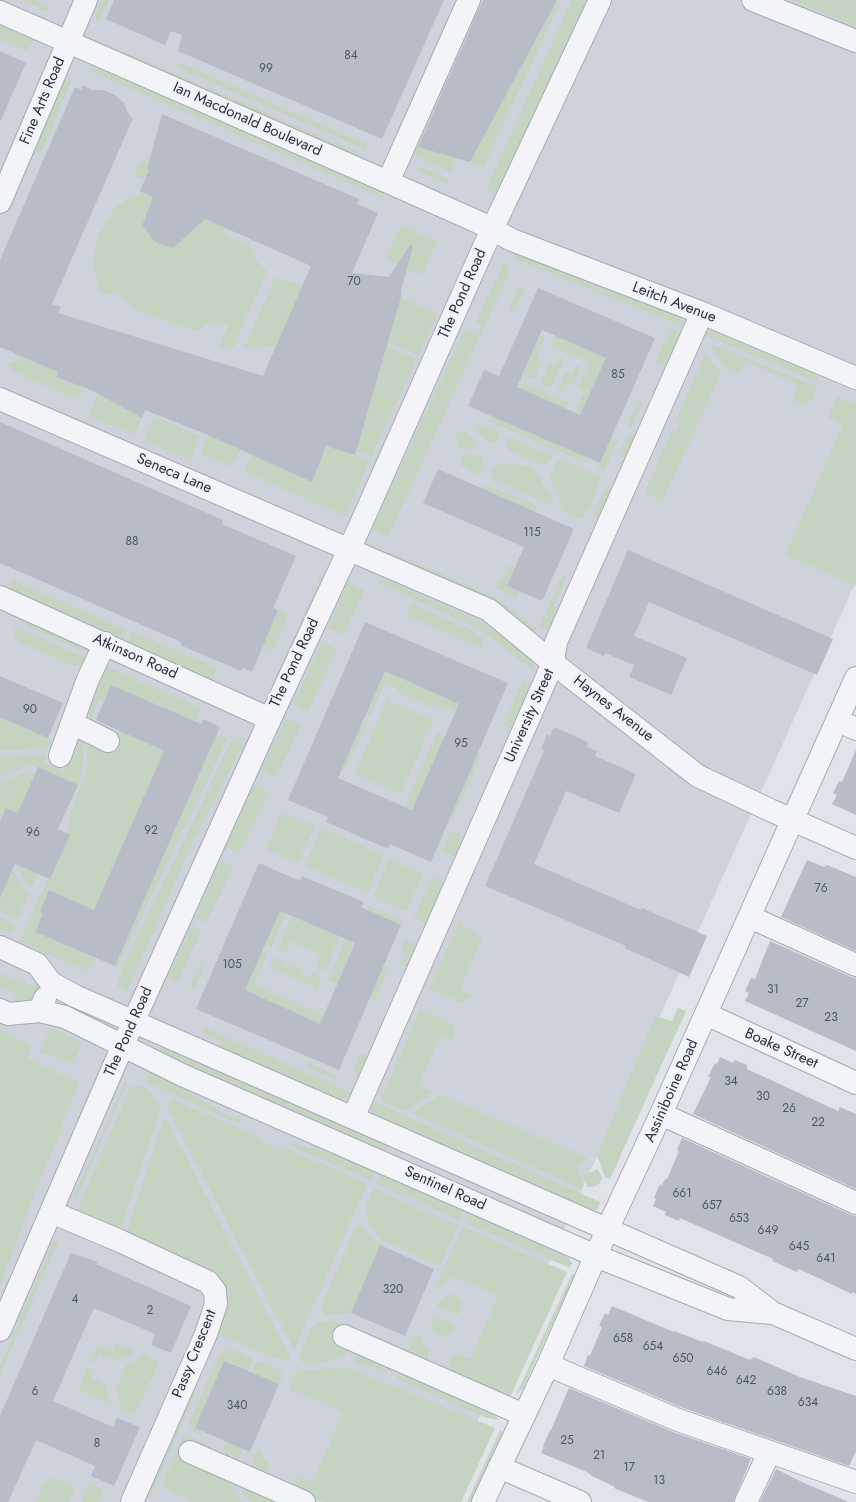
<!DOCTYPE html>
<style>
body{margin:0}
canvas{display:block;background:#e0e3e9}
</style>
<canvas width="856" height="1502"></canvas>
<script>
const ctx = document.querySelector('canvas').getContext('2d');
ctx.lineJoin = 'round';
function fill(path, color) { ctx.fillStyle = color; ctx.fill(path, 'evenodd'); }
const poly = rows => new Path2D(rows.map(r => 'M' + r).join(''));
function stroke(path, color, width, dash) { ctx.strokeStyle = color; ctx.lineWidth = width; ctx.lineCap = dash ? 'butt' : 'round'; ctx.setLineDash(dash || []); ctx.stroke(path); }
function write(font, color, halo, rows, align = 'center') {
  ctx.font = font + ' Jost,sans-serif'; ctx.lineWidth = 5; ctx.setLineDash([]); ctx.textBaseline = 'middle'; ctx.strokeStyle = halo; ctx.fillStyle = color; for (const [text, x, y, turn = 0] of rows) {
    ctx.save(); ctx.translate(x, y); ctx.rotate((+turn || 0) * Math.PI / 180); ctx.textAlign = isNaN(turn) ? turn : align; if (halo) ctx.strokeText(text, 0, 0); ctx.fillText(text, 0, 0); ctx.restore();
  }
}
fill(poly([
 [0,0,856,0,856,581,441,1502,0,1502]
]), '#ced2db');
fill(poly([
 [22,0,35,0,49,6,47,11],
 [101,0,109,0,99,21,96,20,96,11],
 [557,0,561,0,483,168,470,162],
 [572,0,584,0,584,14,498,194,486,189],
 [791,0,856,0,856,27,827,14],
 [0,23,34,38,27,51,0,39],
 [123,51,362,154,361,158,122,54],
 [180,63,367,144,365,149,178,68],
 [92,68,106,70,386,192,383,198,86,69],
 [68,78,72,79,40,156,35,147,63,82],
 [416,147,458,158,451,172,415,156],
 [151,153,147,169,149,170,145,180,136,176,135,174,137,166],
 [418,166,449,179,447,184,417,171],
 [145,193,153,197,142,226,146,229,152,239,158,243,173,248,205,219,224,227,221,233,250,246,257,261,267,271,233,348,218,347,229,325,206,324,198,331,178,326,137,310,127,302,119,292,103,295,99,288,94,268,95,248,99,235,115,208,132,196],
 [401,225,437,241,423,273,412,273,402,270,387,257],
 [520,250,675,314,682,320,684,327,516,259],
 [505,261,509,267,508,275,388,537,372,529,465,328,478,334,482,325,476,322],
 [276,277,303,286,276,346,244,348],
 [519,286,525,289,514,312,509,310],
 [401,297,438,314,419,356,389,342],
 [442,315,375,471,371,469],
 [670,328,683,334,668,368,655,363],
 [713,330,813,371,817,374,818,382,703,334],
 [540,336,545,338,536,358,542,361,534,379,523,375],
 [555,336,606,358,581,415,574,412,585,391,578,388,589,363,551,346],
 [710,344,817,387,812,399,807,404,801,404,792,400,798,385,745,361,738,373,725,367],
 [387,346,417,359,371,457,356,451],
 [706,351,711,362,721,373,662,502,645,492,672,430,676,432,680,423,676,421],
 [13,352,58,372,56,377,84,388,84,390,79,395,69,396,14,372,8,364,18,359],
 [559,357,564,359,551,387,541,383,549,364,555,367],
 [576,365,581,367,573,385,566,383,562,392,558,390,566,372,572,374],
 [525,384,570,403,567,409,522,390],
 [98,394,142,418,134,435,88,416],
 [837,397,856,404,856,585,785,556,843,425,828,417],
 [639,399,643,401,631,427,627,426],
 [154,416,200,436,190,460,144,440],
 [492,416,589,458,587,463,489,421],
 [479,424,500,433,498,440,490,443,480,436,475,428],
 [465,430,477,445,477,448,461,449,455,436,456,433],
 [630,433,639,437,629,460,619,456],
 [208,435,241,449,231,466,200,455],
 [508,437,552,456,550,461,546,464,540,464,509,451,506,441],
 [611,437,618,440,604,471,598,468],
 [326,446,347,451,370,461,345,516,244,472,252,454,312,481],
 [462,455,479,455,482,458,484,467,480,475,460,465],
 [560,459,601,477,590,507,582,519,561,510,560,499,550,479,556,464],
 [510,463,530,467,536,472,543,485,550,492,553,499,553,506,492,479,492,470,495,467,502,464],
 [486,485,537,506,535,511,484,490],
 [607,486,617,490,603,520,593,516],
 [391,552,489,594,501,601,538,630,531,630,389,556],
 [508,565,515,567,507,585,519,591,516,597,495,588,498,582,500,583],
 [323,572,323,583,276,681,273,683],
 [563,575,567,576,553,606,564,611,553,627,545,629,540,625],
 [380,577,484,623,524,653,531,660,534,671,480,629,378,583],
 [13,580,127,630,122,641,8,591],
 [348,582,364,591,344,635,328,628],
 [412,604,469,629,484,639,480,648,406,616],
 [279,610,289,615,272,652,262,648],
 [23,619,89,646,92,655,18,622],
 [15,627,89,659,86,663,81,666,74,666,21,643,16,639,14,634],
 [132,631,217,668,212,680,127,644],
 [322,642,337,649,308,711,293,704],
 [104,665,201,708,195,722,111,685,104,701,99,699,91,719,86,711],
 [385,671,459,704,456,711,447,707,446,710,432,704,431,707,397,692,398,689,385,683,370,716,366,714],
 [523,682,533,686,514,730,503,726],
 [387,700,433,720,401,794,355,774],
 [0,717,48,738,53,747,0,751],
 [286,718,301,725,276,778,261,771],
 [363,722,367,723,345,771,342,769],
 [118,730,175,756,156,768,102,893,106,915,49,890,40,912,43,914,35,932,94,958,87,972,20,941,48,879,50,879,70,835,66,833,71,819,70,813,86,774,88,742,108,752],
 [437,733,445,736,407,822,399,818],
 [217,735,227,739,117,967,115,966],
 [244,736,241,748,189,850,127,992,117,986,122,969,231,742],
 [82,741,84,755,83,764,78,785,30,764,0,777,0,757,17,755,47,755,44,763,63,771,74,746,78,742],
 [478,753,481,754,452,821,449,820],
 [28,772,35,775,18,813,6,808,0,821,0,782],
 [254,785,269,792,240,853,226,847],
 [282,812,315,826,298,863,266,849],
 [322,828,384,855,367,893,305,866],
 [451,831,459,834,463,847,458,858,442,851],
 [389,859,423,873,407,911,373,897],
 [220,861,234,866,206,923,195,918],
 [15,864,38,874,32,887,27,885],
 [13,869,23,888,30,892,18,919,0,912,0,898],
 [432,876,447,883,428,925,414,918],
 [369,906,403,921,401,925,368,910],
 [280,910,286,913,271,947,265,945],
 [292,916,340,937,325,971,316,967,321,955,291,941,286,953,278,949],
 [0,918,15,924,10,935,0,930],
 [460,920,463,925,482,938,460,990,472,995,466,1002,461,1003,429,989],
 [192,926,202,930,177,982,168,978],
 [346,939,355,943,337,984,328,980],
 [404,940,419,946,410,968,400,964,405,953,401,947],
 [262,952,267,954,254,984,324,1015,320,1024,245,990],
 [274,958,282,961,280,965,289,969,291,964,304,970,302,975,309,978,312,972,322,977,317,988,270,967],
 [201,961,206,963,195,988,189,986],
 [384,965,389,967,374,1001,369,999],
 [0,973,33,987,39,974,42,989,36,1000,9,1006,18,995,0,987],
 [678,1008,686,1011,610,1179,605,1177,597,1156,655,1016,672,1021],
 [420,1010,447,1021,455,1027,455,1033,452,1040,440,1035,419,1085,434,1092,405,1111,381,1100],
 [204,1027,352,1093,351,1096,344,1099,335,1099,219,1048,222,1042,202,1033],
 [51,1028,83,1043,73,1064,39,1052],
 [0,1031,32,1045,27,1058,80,1082,62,1122,64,1124,37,1187,0,1286],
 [162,1046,388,1144,383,1154,162,1054,160,1051],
 [361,1054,370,1058,362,1076,352,1072],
 [308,1063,337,1076,335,1079,306,1067],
 [147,1071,179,1087,223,1113,240,1120,238,1123,149,1084],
 [125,1082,127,1082,75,1202,75,1195],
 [138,1085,147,1088,153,1094,161,1109,119,1232,84,1215,78,1208,130,1088],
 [441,1095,588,1158,581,1162,577,1168,584,1185,582,1189,416,1115,414,1112],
 [174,1100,263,1139,262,1142,284,1152,286,1148,367,1184,294,1349,168,1109,168,1104],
 [369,1100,600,1202,597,1210,590,1211,377,1116,371,1109],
 [164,1118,167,1121,290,1357,288,1362,259,1352,217,1333,229,1302,229,1295,220,1280,126,1235],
 [289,1142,339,1156,375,1172,371,1180,288,1145],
 [598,1169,602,1178,600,1183,594,1187,588,1187,583,1175],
 [380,1174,463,1211,459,1220,376,1183],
 [374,1189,458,1226,440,1266,384,1241,374,1232,368,1221,366,1207],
 [470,1214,567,1256,572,1263,570,1268,466,1223],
 [362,1225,368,1235,380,1245,373,1260,376,1262,351,1313,327,1315,323,1312,321,1307,355,1229,358,1226],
 [463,1227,567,1272,510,1397,450,1371,451,1359,454,1355,458,1354,471,1359,498,1295,452,1277,434,1291],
 [60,1238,0,1375,0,1366,53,1242],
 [572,1274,575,1275,523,1388,516,1395],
 [450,1294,459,1298,462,1301,462,1305,458,1315,437,1306,442,1299],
 [434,1315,454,1324,450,1334,447,1336,442,1337,434,1332,431,1323],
 [318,1322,340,1322,353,1326,351,1333,350,1350,341,1358,318,1363,303,1363,299,1359,299,1356,312,1327],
 [421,1335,421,1341,430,1351,423,1365,405,1356,415,1336],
 [116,1343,134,1351,133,1354,115,1361,99,1355,96,1363,90,1360,98,1344,113,1350],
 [230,1348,251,1358,252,1362,248,1371,233,1367,234,1363,225,1360,195,1428,204,1432,197,1433,191,1428,189,1422,220,1354,226,1349],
 [356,1353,392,1369,387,1372,382,1372,356,1362,354,1360],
 [143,1354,159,1362,135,1415,119,1408,121,1403,116,1388,127,1364,141,1358],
 [259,1361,280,1370,283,1376,279,1384,269,1379,268,1381,251,1373,256,1364],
 [337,1367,355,1370,495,1428,461,1502,325,1502,295,1489,294,1484,297,1476,313,1482,343,1412,289,1389,297,1372],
 [87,1368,92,1370,90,1377,105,1384,111,1404,78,1390],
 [399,1372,491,1411,499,1420,487,1418,399,1380,397,1378],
 [192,1390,196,1392,150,1497,145,1498],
 [501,1428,502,1433,470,1502,467,1502],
 [187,1435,208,1445,203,1448,237,1483,234,1491,241,1502,193,1502,164,1488,163,1482,183,1437],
 [227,1439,241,1445,240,1448,243,1450,237,1464,228,1458,225,1453,224,1447],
 [258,1449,261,1451,263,1458,268,1464,269,1467,266,1474,249,1470],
 [55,1478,72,1486,74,1491,69,1502,36,1502,45,1482],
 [89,1483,104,1490,98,1502,81,1502],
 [243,1485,279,1502,252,1502,245,1497,242,1492]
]), '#c5d3c1');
fill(poly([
 [114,0,444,0,382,139,178,51,182,35,171,31,165,45,106,19],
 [483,0,557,0,470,162,418,147],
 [0,51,26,63,0,122],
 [83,85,91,90,104,90,115,95,124,103,129,115,133,118,52,304,61,307,58,313,263,376,311,266,205,219,173,248,158,243,152,239,146,229,142,226,153,197,140,191,149,170,147,169,162,114,359,199,357,204,378,213,352,273,389,277,410,245,413,246,401,291,401,297,355,455,326,446,312,482,208,435,145,410,142,418,91,390,56,377,58,372,0,347,0,260,75,87,81,90],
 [538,288,655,338,600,463,468,406,484,370,499,376],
 [542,330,606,358,580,415,517,387],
 [0,422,223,520,222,524,296,556,273,608,278,610,252,672,243,668,241,671,199,653,180,645,181,642,0,563],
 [438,469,574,529,542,601,507,586,524,547,423,503],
 [628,550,833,639,817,675,649,602,634,636,687,658,671,695,629,677,634,665,605,653,604,656,586,648],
 [365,622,508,683,431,862,390,844,388,849,326,822,328,817,288,800],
 [385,671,459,704,412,810,338,778],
 [0,676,63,703,48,738,0,717],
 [111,685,201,724,203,719,220,727,115,966,35,932,43,914,40,912,49,890,94,910,164,751,96,720],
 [554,727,588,742,587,747,597,751,595,756,636,774,619,813,566,791,534,864,641,910,642,908,707,936,689,977,625,948,626,946,485,886,544,751,541,749,547,734,550,736],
 [856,750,856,815,832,804,837,795,833,793,839,781,842,782],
 [38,767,78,785,58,829,70,835,50,879,15,864,0,898,0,821,6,808,18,813],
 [807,860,824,867,827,865,856,877,856,951,781,917],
 [259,863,300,881,302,876,364,902,361,907,401,925,339,1070,196,1009],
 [280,911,355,943,320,1024,245,990],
 [770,941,851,977,856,978,856,1051,745,1001,749,993,745,991,751,978,755,979],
 [720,1057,733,1063,735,1060,747,1065,747,1069,838,1111,840,1107,856,1114,856,1189,693,1114,711,1077,708,1077,715,1063,717,1064],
 [682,1138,851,1215,856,1216,856,1294,853,1292,852,1294,799,1269,797,1272,772,1261,773,1259,680,1218,679,1221,665,1215,666,1212,653,1206,656,1199,654,1198,660,1184,662,1186,665,1179,667,1179,679,1151,677,1150],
 [380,1245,434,1269,405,1336,351,1313],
 [71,1253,98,1262,96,1264,191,1306,171,1353,151,1345,155,1334,94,1308,71,1360,53,1401,113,1427,117,1418,140,1427,114,1486,91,1476,95,1466,36,1440,8,1502,0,1502,0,1416],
 [612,1306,674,1332,674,1331,703,1342,704,1341,750,1360,754,1357,800,1377,856,1396,856,1451,849,1466,683,1408,584,1366,588,1355,590,1356,602,1327,599,1326,605,1313,608,1315],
 [224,1361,279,1384,250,1452,195,1428],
 [569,1388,673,1432,751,1459,733,1502,648,1502,614,1488,615,1487,592,1476,587,1472,541,1453,544,1447,543,1446,550,1430,551,1430],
 [776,1469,804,1483,849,1502,760,1502]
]), '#b7bcc6');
const minor = poly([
 [753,0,856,41],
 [0,12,388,182,478,222,512,240,702,313,856,378],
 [388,182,469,0],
 [0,202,86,0],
 [0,399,489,610,553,663,698,776,770,810,856,848],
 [0,597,270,719],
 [837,720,856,729],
 [72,723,108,741],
 [60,756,88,679,105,643],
 [750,917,856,965],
 [0,947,37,964,51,983,75,996,739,1287,773,1313,856,1349],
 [0,1010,8,1014,40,1011,45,998],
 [40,1011,65,1017,182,1075,596,1256,728,1309,772,1313],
 [706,1014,856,1083],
 [661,1114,856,1203],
 [353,1118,553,663,556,642,702,313],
 [51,1212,120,1241,208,1282,215,1291,216,1304,206,1334,132,1502],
 [0,1330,123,1045,270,719,360,526,482,251,600,0],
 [344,1336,524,1415],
 [548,1365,678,1420,856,1482],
 [190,1452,304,1502],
 [499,1467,580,1502],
 [483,1502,548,1365,607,1230,661,1114,856,678],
 [746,1502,769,1453]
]);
stroke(minor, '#a5aab3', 24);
stroke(minor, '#f3f4f7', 22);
write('12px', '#4c5362', null, [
 ["84",351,56],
 ["99",266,69],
 ["70",354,282],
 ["85",618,375],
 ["115",532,533],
 ["88",132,542],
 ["90",30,710],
 ["95",461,744],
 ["92",151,831],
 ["96",33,833],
 ["76",821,889],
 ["105",232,965],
 ["31",773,990],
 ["27",802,1004],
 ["23",831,1018],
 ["34",731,1082],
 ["30",763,1097],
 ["26",789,1109],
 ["22",818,1123],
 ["661",682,1194],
 ["657",712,1206],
 ["653",739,1219],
 ["649",768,1231],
 ["645",799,1247],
 ["641",826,1259],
 ["320",393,1290],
 ["4",75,1300],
 ["2",150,1311],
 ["658",623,1339],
 ["654",653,1347],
 ["650",683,1359],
 ["646",717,1372],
 ["642",746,1381],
 ["6",35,1392],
 ["638",777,1392],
 ["634",808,1403],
 ["340",237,1406],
 ["25",567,1441],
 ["8",97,1444],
 ["21",599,1456],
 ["17",629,1468],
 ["13",659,1481]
]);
write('15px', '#283041', '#eff2f6', [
 ["Fine Arts Road",43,101,-67],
 ["Ian Macdonald Boulevard",247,120,24],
 ["The Pond Road",463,294,-66],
 ["Leitch Avenue",674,303,21],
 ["Seneca Lane",174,474,23],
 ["Atkinson Road",135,657,24],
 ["The Pond Road",295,663,-65],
 ["Haynes Avenue",613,709,38],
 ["University Street",530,716,-66],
 ["The Pond Road",129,1032,-66],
 ["Boake Street",781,1049,24],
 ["Assiniboine Road",672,1091,-66],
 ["Sentinel Road",445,1189,24],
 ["Passy Crescent",195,1354,-68]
]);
</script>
